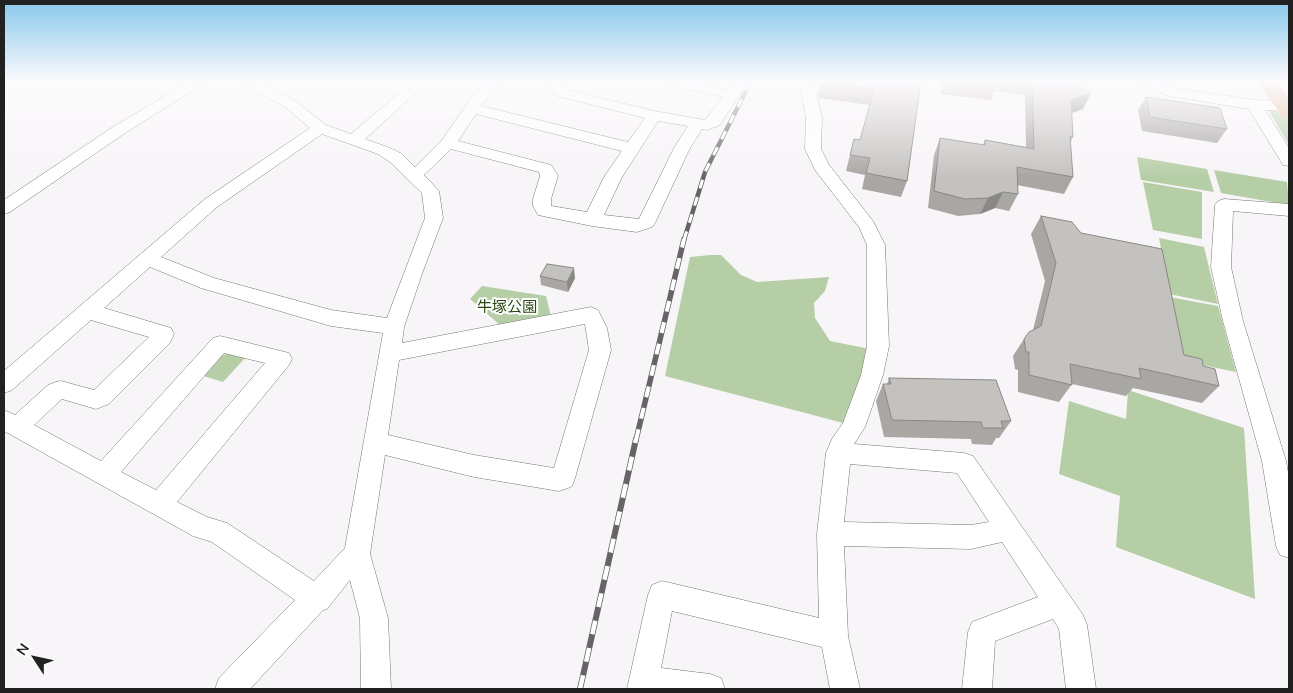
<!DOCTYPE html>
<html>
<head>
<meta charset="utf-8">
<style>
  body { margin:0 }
  #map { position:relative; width:1293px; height:693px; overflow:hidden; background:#f8f5f8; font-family:Mulish,sans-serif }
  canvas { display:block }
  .frame { position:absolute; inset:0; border:5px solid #222122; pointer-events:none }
  .north { position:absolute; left:10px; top:633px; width:50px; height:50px; -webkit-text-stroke:4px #fff; paint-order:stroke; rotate:305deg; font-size:14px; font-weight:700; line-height:20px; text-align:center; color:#222122 }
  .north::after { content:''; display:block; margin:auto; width:18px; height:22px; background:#222122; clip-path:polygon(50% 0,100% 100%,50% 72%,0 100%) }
</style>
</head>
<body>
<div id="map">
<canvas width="1293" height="693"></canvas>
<div class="frame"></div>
<div class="north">N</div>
</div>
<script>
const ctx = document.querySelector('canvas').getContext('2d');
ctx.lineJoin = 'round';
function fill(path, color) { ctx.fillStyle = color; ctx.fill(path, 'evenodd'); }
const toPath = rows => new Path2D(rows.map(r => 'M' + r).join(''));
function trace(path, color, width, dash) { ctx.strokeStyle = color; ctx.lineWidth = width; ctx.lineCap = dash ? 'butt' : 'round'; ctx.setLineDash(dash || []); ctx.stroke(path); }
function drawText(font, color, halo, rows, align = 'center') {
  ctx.font = font + ' Mulish,"Noto Sans JP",sans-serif'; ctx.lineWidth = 4; ctx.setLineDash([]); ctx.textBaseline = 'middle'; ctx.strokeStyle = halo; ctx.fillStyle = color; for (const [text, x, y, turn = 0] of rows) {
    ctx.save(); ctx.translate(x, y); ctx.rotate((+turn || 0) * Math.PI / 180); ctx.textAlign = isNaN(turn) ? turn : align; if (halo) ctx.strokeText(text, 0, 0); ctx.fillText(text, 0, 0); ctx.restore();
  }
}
const green = toPath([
  [1267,108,1282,111,1289,120,1289,145],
  [1137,157,1207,169,1214,192,1141,180],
  [1214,170,1287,182,1289,205,1221,193],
  [1143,182,1202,192,1202,239,1153,230],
  [1159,238,1204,247,1218,304,1169,294],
  [710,255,721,255,741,275,757,282,829,277,825,291,814,303,815,318,830,341,870,349,847,424,665,376,690,257],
  [482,286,546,296,551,316,501,326,470,299],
  [1169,297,1218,306,1236,372,1183,361],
  [232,353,246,357,223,382,200,375,217,356],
  [1128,390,1244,428,1255,599,1116,547,1120,496,1059,474,1069,401,1126,419]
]);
const minor = toPath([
  [190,81,208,81,125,133,10,212,4,214,4,200,113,127,190,81],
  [239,81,257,81,295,101,326,125,351,134,413,81,429,81,365,139,390,148,402,154,415,167,442,140,476,91,486,81,501,81,481,106,628,142,645,118,557,96,548,91,542,81,556,81,567,90,654,111,705,120,723,97,661,84,659,81,687,81,728,90,734,81,748,81,720,125,707,130,702,129,690,148,655,223,652,227,637,232,592,226,538,215,533,206,533,199,540,176,539,172,451,149,424,175,439,191,443,218,423,271,404,327,402,343,591,307,598,310,607,328,611,350,575,478,572,486,568,488,559,491,474,477,385,455,370,554,388,618,391,689,361,689,360,618,350,580,327,609,323,610,250,689,215,689,219,678,295,600,212,542,193,536,4,431,4,410,15,415,48,385,56,382,61,381,94,390,149,337,91,320,12,390,4,393,4,371,205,199,310,128,285,107,239,81],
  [476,114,622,151,604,177,587,212,551,206,551,199,558,176,551,165,458,141,476,114],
  [658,121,688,126,674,148,639,219,604,215,622,177,658,121],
  [322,134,378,154,390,162,422,193,425,218,387,318,331,310,214,278,161,257,217,207,322,134],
  [150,267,201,288,331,326,383,333,345,548,314,581,227,523,207,517,177,502,289,365,292,359,289,353,220,336,213,338,101,461,34,425,62,399,96,409,109,404,170,343,174,334,171,328,104,308,150,267],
  [585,324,589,350,554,468,474,455,388,435,399,360,585,324],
  [224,353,265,363,156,490,121,472,224,353],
  [799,81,813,81,822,118,821,149,829,165,873,221,885,245,889,346,883,375,865,427,854,444,964,453,973,456,1083,615,1087,625,1096,689,1066,689,1059,629,1053,619,995,641,992,689,962,689,968,632,972,622,1038,597,1002,542,971,549,844,546,848,636,860,689,830,689,822,647,672,611,661,668,710,674,721,678,725,689,627,689,648,595,652,585,662,581,819,618,817,534,826,453,832,439,843,423,861,375,867,346,867,245,859,227,815,170,805,149,806,118,799,81],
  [850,464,957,473,989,522,971,525,844,522,850,464],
  [1135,81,1155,81,1172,88,1254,100,1289,101,1289,111,1265,110,1289,148,1289,166,1283,165,1249,109,1169,96,1137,84,1135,81],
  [1224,199,1289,204,1289,216,1233,211,1231,267,1243,321,1286,461,1289,478,1289,558,1280,555,1276,546,1262,461,1223,321,1211,267,1215,205,1218,201,1224,199]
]);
const major = toPath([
  [1257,81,1275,81,1289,99,1289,118,1282,116,1257,81]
]);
const railFar2 = toPath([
  [684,240,705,172,751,81]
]);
const railFar1 = toPath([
  [636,440,684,239]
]);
const rail = toPath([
  [580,689,636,439]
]);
const wall = toPath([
  [821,81,921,81,907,181,901,197,862,189,865,175,846,171,854,139,860,140,870,105,819,98,818,95],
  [942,81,1073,81,1083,109,1072,113,1073,137,1070,143,1073,177,1064,194,1017,185,1018,194,1009,211,995,208,980,214,958,216,928,208,934,155,940,138,983,145,985,140,1026,147,1025,95,994,91,991,100,941,94],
  [1146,97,1227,129,1217,143,1142,131,1138,110],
  [1041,216,1081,233,1184,355,1203,366,1219,386,1202,403,1133,388,1126,396,1072,384,1059,402,1018,392,1018,370,1015,369,1013,356,1024,339,1033,330,1045,281,1031,234],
  [540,276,575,278,568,292,541,285],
  [889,378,1011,421,999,438,996,438,992,445,972,444,971,439,884,437,876,401,883,384,887,384]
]);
const shadedWall = toPath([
  [1091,93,1083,109,1063,116,1071,100],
  [1003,192,995,208,980,214,988,198],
  [574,268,575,278,568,292,567,282]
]);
const building = toPath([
  [822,81,921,81,907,181,866,173,870,158,850,155,854,139,860,140,874,89,822,82,822,81],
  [973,81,998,81,997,84,973,81],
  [1032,81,1073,81,1091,93,1071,100,1073,137,1070,136,1073,177,1017,167,1018,194,1003,192,988,198,965,199,934,191,940,138,985,145,985,140,1034,149,1032,81],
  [1146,97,1220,108,1227,129,1150,117,1146,97],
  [1041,216,1072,222,1081,233,1162,249,1184,355,1202,359,1203,366,1215,369,1219,386,1139,368,1141,379,1070,364,1072,385,1029,375,1029,352,1026,352,1024,339,1029,332,1041,326,1056,263,1041,216],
  [547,264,574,268,567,282,540,276,547,264],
  [889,378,996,380,1011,421,1001,421,1003,428,983,428,981,422,892,420,883,384,891,384,889,378]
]);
const parkNames = [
  ["牛塚公園",507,307]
];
fill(green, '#b5cea6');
trace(minor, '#777577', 1);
trace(major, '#d3d3d3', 2);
fill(minor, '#fff');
fill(major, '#ddb885');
trace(railFar2, '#666466', 4.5);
trace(railFar1, '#666466', 5.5);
trace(rail, '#666466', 6);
trace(railFar2, '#fff', 3, [9]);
trace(railFar1, '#fff', 4, [11]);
trace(rail, '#fff', 4.5, [14]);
fill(wall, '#a9a7a4');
fill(shadedWall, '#898886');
fill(building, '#c4c2bf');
trace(building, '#898886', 1);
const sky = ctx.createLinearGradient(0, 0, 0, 178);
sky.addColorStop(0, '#87c8ec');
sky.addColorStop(0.46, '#fcfafc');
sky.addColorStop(1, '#fcfafc00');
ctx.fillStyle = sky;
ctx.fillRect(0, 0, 1293, 178);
drawText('15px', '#2a4812', '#fff', parkNames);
</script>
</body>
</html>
